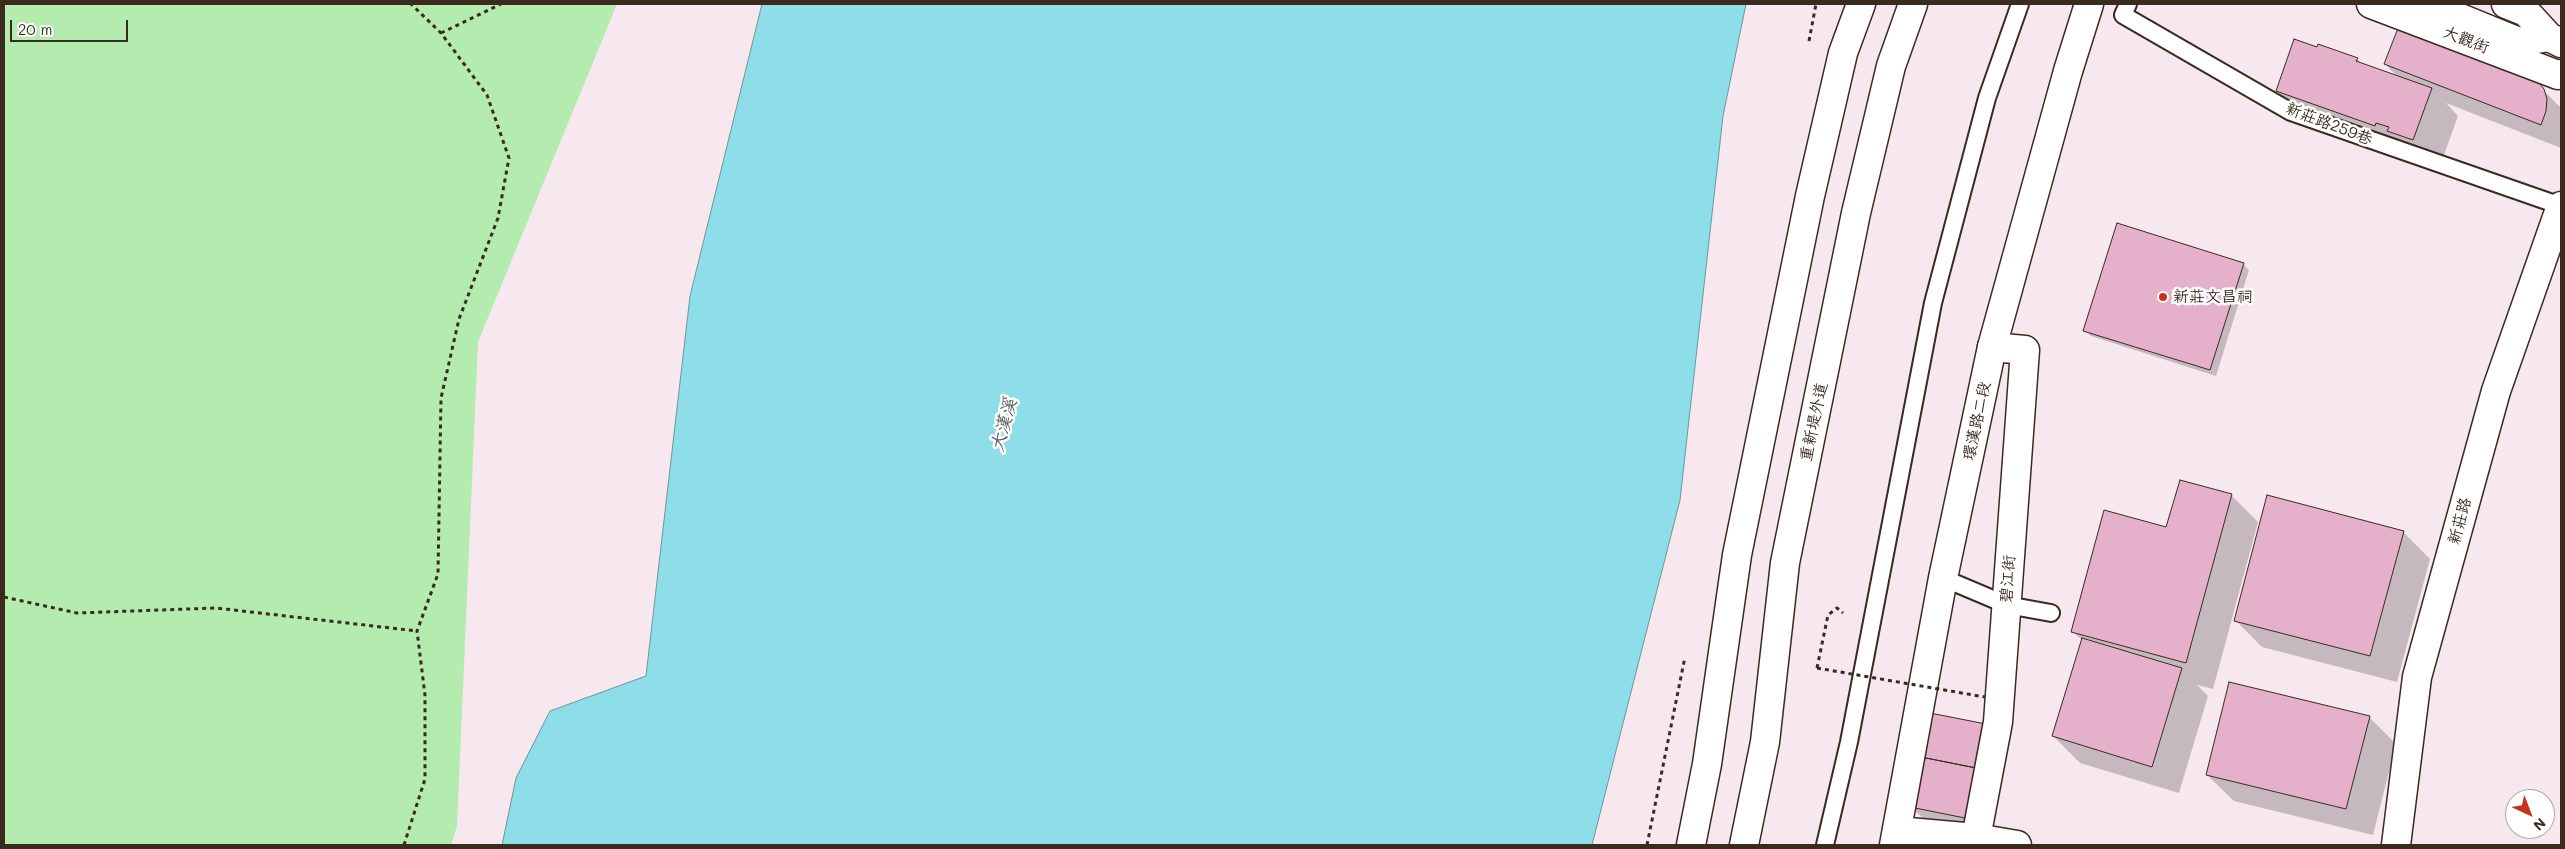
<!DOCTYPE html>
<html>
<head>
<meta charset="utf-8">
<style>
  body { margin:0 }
  #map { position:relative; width:2565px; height:849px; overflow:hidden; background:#f7e7ef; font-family:Mali,sans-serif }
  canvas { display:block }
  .frame { position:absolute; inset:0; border:5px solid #3b2a1e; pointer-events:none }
  .north { position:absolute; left:2505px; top:789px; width:50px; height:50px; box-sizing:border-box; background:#fff; border:1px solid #b1aaa5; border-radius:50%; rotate:137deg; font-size:14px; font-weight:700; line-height:20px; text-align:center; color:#3b2a1e }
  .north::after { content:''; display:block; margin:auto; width:18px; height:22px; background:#c8321e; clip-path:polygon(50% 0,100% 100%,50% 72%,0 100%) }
  .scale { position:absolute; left:10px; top:20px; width:118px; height:22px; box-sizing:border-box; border:2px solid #3b2a1e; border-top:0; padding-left:6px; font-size:15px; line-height:18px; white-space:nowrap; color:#3b2a1e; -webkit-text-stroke:4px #fff; paint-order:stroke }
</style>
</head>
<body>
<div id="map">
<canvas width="2565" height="849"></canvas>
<div class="frame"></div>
<div class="north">N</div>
<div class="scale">20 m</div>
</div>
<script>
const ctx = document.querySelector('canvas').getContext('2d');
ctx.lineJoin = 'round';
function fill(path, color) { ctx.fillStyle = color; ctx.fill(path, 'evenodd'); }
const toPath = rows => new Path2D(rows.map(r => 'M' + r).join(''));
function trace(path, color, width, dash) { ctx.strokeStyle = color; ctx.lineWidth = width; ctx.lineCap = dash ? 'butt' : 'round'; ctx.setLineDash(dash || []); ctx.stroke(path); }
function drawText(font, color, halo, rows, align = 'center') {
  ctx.font = font + ' Mali,"LXGW WenKai TC",sans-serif'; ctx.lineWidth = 5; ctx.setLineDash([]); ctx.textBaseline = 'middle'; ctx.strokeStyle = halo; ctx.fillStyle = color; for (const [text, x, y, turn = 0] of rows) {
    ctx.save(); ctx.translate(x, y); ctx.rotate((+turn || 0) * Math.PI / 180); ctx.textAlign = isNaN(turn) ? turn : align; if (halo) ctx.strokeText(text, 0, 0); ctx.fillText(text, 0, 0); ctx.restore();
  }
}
const green = toPath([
  [4,4,617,4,478,342,457,826,451,845,4,845]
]);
const water = toPath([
  [762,4,1746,4,1723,116,1680,500,1592,845,502,845,516,778,550,711,646,676,690,296,762,4]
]);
const shadow = toPath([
  [2357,59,2363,65,2399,78,2385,64,2543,90,2561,108,2561,148,2446,103,2458,116,2440,166,2304,117,2277,91],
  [2243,264,2249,270,2216,376,2091,336,2085,330],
  [2231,495,2258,522,2213,689,2197,685,2208,696,2179,793,2080,763,2053,736,2083,641,2073,632,2167,528],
  [2403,532,2430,559,2397,682,2262,647,2235,620],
  [1931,714,1983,831,1924,819,1911,807],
  [2369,717,2396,744,2373,835,2234,801,2207,775]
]);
const building = toPath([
  [2400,23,2536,79,2544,89,2547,99,2546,111,2541,125,2384,64,2400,23],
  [2294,39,2317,47,2318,44,2358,58,2356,61,2432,88,2413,140,2387,131,2389,127,2376,123,2375,126,2276,91,2294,39],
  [2117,223,2244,263,2210,370,2083,331,2117,223],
  [2180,480,2232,494,2186,663,2071,632,2104,510,2166,527,2180,480],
  [2267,495,2404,531,2370,656,2234,621,2267,495],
  [2082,638,2182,668,2152,767,2052,736,2082,638],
  [2229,682,2370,716,2346,809,2206,775,2229,682],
  [1930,713,1991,725,1981,769,1921,757,1930,713],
  [1921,757,1981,769,1970,819,1910,807,1921,757]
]);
const path = toPath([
  [441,33,501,4],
  [1809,41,1816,4],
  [4,597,77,613,216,608,417,631],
  [1817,668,1828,615,1837,608,1843,613],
  [404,845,425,779,425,695,417,631,438,574,441,398,459,319,498,218,509,158,487,95,441,33,411,4],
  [1647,845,1685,657]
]);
const service = toPath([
  [2128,4,2123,15,2291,112,2561,206],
  [1943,578,2007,605,2051,613],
  [1825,845,1849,742,1933,303,1987,98,2020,4]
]);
const minor = toPath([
  [2371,4,2558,75,2561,74],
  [1897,831,1976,838,2017,845],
  [1976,838,1998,722,2025,350,1992,347],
  [2396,845,2417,677,2496,391,2561,206]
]);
const tertiary = toPath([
  [1691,845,1707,764,1737,555,1810,196,1843,53,1861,4],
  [1744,845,1765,742,1785,563,1856,213,1891,66,1913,4],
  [1894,845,1943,578,1992,347,2068,71,2089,4]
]);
const secondary = toPath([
  [2426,4,2519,42,2549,37],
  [2506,4,2526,12,2549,37,2561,43]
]);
const pathBridge = toPath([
  [1817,668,1985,697]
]);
const markers = [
  [2163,297,5,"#c8321e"]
];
const streetNames = [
  ["大觀街",2466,40,21],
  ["新莊路259巷",2329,124,21],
  ["環漢路二段",1977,421,-78],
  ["重新堤外道",1814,422,-78],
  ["新莊路",2460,521,-75],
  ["碧江街",2008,579,-86]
];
const poiNames = [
  ["新莊文昌祠",2173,297]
];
const waterNames = [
  ["大漢溪",1004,425,-75]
];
fill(green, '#b4ecaf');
fill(water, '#8ddee8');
trace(water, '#6c9697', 1);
fill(shadow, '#0003');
fill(building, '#e4b0ca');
trace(building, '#3b2a1e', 1);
trace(service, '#3b2a1e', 20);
trace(minor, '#3b2a1e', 31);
trace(tertiary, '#3b2a1e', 31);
trace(secondary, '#3b2a1e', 31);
trace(path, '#3b2a1e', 3, [4, 4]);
trace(service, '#fff', 16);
trace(minor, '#fff', 28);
trace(tertiary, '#fff', 28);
trace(secondary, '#fff', 28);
trace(pathBridge, '#3b2a1e', 3, [4, 4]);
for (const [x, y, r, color] of markers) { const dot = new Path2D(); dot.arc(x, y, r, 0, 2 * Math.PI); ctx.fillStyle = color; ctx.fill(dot); trace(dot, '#fff', 2); }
drawText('16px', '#3b2a1e', '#fff', streetNames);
drawText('16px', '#3b2a1e', '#fff', poiNames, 'left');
drawText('italic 18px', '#54605b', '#fff', waterNames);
</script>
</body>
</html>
